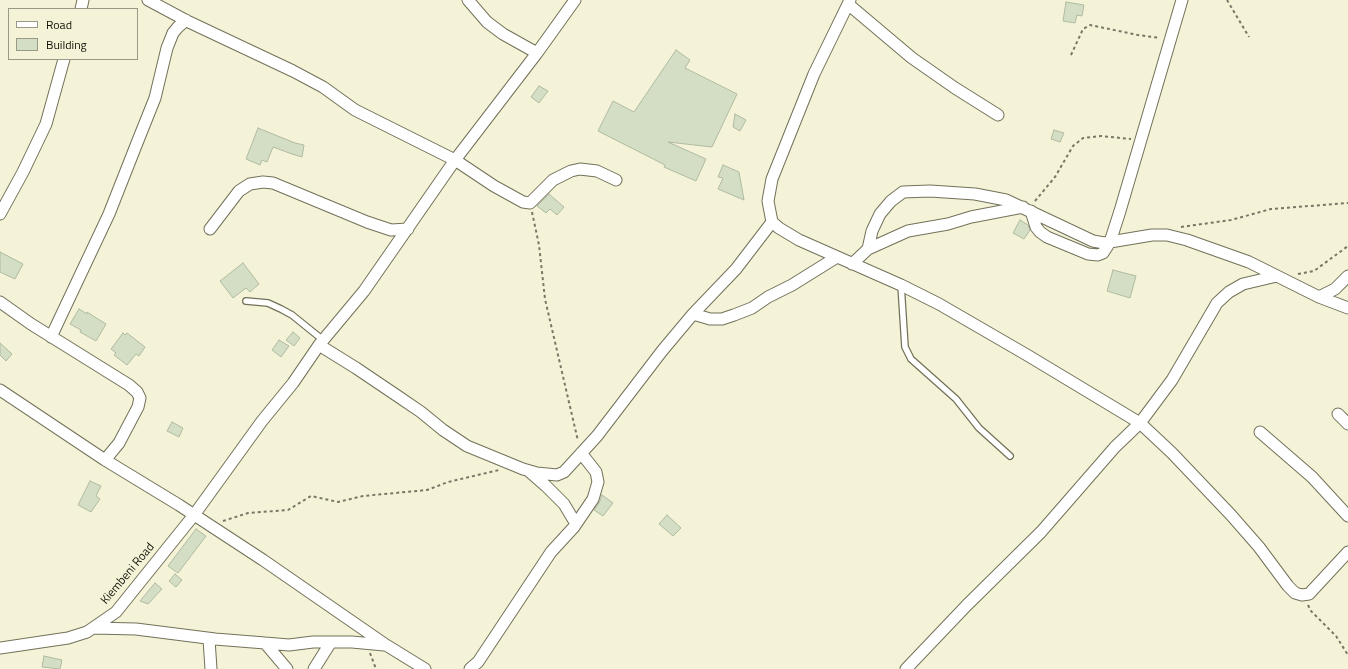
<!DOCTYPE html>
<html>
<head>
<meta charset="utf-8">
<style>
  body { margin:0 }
  #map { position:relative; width:1348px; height:669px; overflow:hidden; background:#f4f3d7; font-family:"Titillium Web",sans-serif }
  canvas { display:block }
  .legend { position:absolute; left:8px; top:8px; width:130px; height:52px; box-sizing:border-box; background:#f4f3d7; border:1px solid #9a9985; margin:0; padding:5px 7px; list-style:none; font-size:12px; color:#131209 }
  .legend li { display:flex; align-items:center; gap:8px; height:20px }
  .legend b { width:20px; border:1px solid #9a9985 }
</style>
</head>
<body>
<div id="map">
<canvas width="1348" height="669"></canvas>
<ul class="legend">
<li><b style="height:5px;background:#fff"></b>Road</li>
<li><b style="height:11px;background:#d3dec4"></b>Building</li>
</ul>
</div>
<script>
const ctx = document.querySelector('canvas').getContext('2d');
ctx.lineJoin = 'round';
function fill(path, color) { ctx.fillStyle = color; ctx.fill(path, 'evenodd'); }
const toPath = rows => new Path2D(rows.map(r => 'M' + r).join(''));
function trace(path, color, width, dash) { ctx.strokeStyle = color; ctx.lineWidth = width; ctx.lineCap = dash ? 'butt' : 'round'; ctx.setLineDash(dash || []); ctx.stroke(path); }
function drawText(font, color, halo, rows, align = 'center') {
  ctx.font = font + ' "Titillium Web",sans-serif'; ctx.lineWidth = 3; ctx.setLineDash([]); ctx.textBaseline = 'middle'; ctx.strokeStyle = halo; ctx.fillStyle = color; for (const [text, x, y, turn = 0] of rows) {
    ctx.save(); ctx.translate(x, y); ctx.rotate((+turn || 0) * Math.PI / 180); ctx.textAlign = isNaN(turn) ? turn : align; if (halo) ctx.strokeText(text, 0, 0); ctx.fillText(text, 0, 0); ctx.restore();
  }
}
const building = toPath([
  [1066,2,1084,5,1082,16,1077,15,1075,23,1063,21,1066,2],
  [676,50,690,60,685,68,737,94,712,147,668,142,706,159,696,181,664,167,665,165,598,131,613,101,634,112,676,50],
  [539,86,548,91,539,103,531,97,539,86],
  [735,114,746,120,740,131,733,127,735,114],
  [258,128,295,143,304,145,302,157,292,154,273,147,267,162,262,160,260,165,246,159,258,128],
  [1054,130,1064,133,1060,142,1051,139,1054,130],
  [723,165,739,172,744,200,718,189,723,178,718,177,723,165],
  [549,194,564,207,557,215,550,209,546,213,537,206,549,194],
  [1020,220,1028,225,1030,230,1024,239,1013,233,1020,220],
  [0,252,23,264,15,279,0,272,0,252],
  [243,263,259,284,250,292,246,288,233,298,220,281,243,263],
  [1113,270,1136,276,1130,298,1107,291,1113,270],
  [79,309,87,314,87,312,106,324,96,341,80,332,81,330,70,324,79,309],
  [293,332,300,338,294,346,286,340,293,332],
  [123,333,125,335,127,333,145,347,139,356,136,354,127,365,114,355,116,353,111,349,123,333],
  [279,340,289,346,281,357,272,350,279,340],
  [0,343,12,354,6,361,0,355,0,343],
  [172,422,183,428,179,437,167,431,172,422],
  [90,481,101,486,96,496,100,499,91,512,78,505,90,481],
  [602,495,613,503,603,516,594,510,599,503,602,495],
  [667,515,681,528,673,536,659,524,667,515],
  [196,529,206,536,178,573,168,566,196,529],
  [175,574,182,580,176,587,169,581,175,574],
  [155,583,162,589,148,604,140,601,155,583],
  [44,656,62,660,60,669,42,667,44,656]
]);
const path = toPath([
  [1227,0,1249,37],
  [1071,55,1083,29,1090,25,1138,35,1160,38],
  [1035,201,1055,177,1073,146,1083,138,1101,136,1131,139],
  [532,212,539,245,545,299,578,441],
  [1181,227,1231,220,1271,209,1348,203],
  [1298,274,1314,271,1348,246],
  [223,521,248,513,288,510,311,496,338,502,363,496,427,490,448,482,499,470],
  [1308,605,1311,611,1336,636,1348,655],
  [370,653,376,669]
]);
const service = toPath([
  [901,285,905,347,911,359,956,399,979,428,1010,456],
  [246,301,268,303,281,309,292,315,323,340]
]);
const minor = toPath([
  [148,0,189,22,293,71,323,87,355,110,455,160,494,186,523,202,530,203,553,180,571,171,580,169,597,171,616,180],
  [468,0,487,22,503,34,537,53],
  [850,0,814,74,772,179,768,201,772,222,779,228,799,240,901,285,939,304,1027,355,1140,423,1172,453,1231,515,1259,547,1288,586,1295,593,1302,595,1309,594,1348,552],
  [848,4,912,58,955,88,998,115],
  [81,9,83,0],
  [1031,211,1036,227,1040,232,1047,237,1088,254,1098,255,1103,253,1110,242,1120,211,1182,0],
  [0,214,23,172,46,124,64,59],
  [210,229,239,191,250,184,263,182,273,183,367,222,391,230,408,229],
  [868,249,872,231,880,214,891,201,903,192,930,191,975,194,1006,200,1093,241,1104,243,1152,235,1167,235,1187,240,1249,262,1319,297,1348,308],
  [852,264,868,249,908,231,948,224,971,217,1023,207],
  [1319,297,1335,289,1348,276],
  [0,302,31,324,129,385,137,392,140,398,138,407,119,443,105,460],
  [693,314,710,319,722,319,734,315,752,308,768,297,792,285,837,257],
  [51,337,109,214,137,143,155,98,167,48,173,33,178,27,186,20],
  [319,345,356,368,399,397,421,412,443,430,467,446,523,469,537,473,557,475,564,472,597,436,662,351,693,314,736,269,772,222],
  [0,390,105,460,179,505,263,560,386,645,425,669],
  [1338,414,1348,424],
  [1260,432,1312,477,1348,516],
  [530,472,546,486,564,504,576,524],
  [93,628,136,629,215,639,265,643,289,645,313,642,352,642,384,645],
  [209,639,211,669],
  [265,643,287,669],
  [0,648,68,638,87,632,116,612,194,515,262,421,293,383,319,345,364,291,455,160,537,53,575,0],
  [314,669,331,642],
  [470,669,478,662,551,552,574,527,593,499,598,482,596,472,581,453],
  [906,669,967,605,1041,532,1115,447,1140,423,1172,380,1217,303,1229,292,1243,284,1277,276]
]);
const streetNames = [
  ["Kiembeni Road",128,574,-50]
];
fill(building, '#d3dec4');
trace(building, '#b0baa1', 1);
trace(service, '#737159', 8);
trace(minor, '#737159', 13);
trace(path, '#787766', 2, [3, 3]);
trace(service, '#fff', 5.5);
trace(minor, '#fff', 11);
drawText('12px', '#131209', '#f4f3d7', streetNames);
</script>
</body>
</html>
